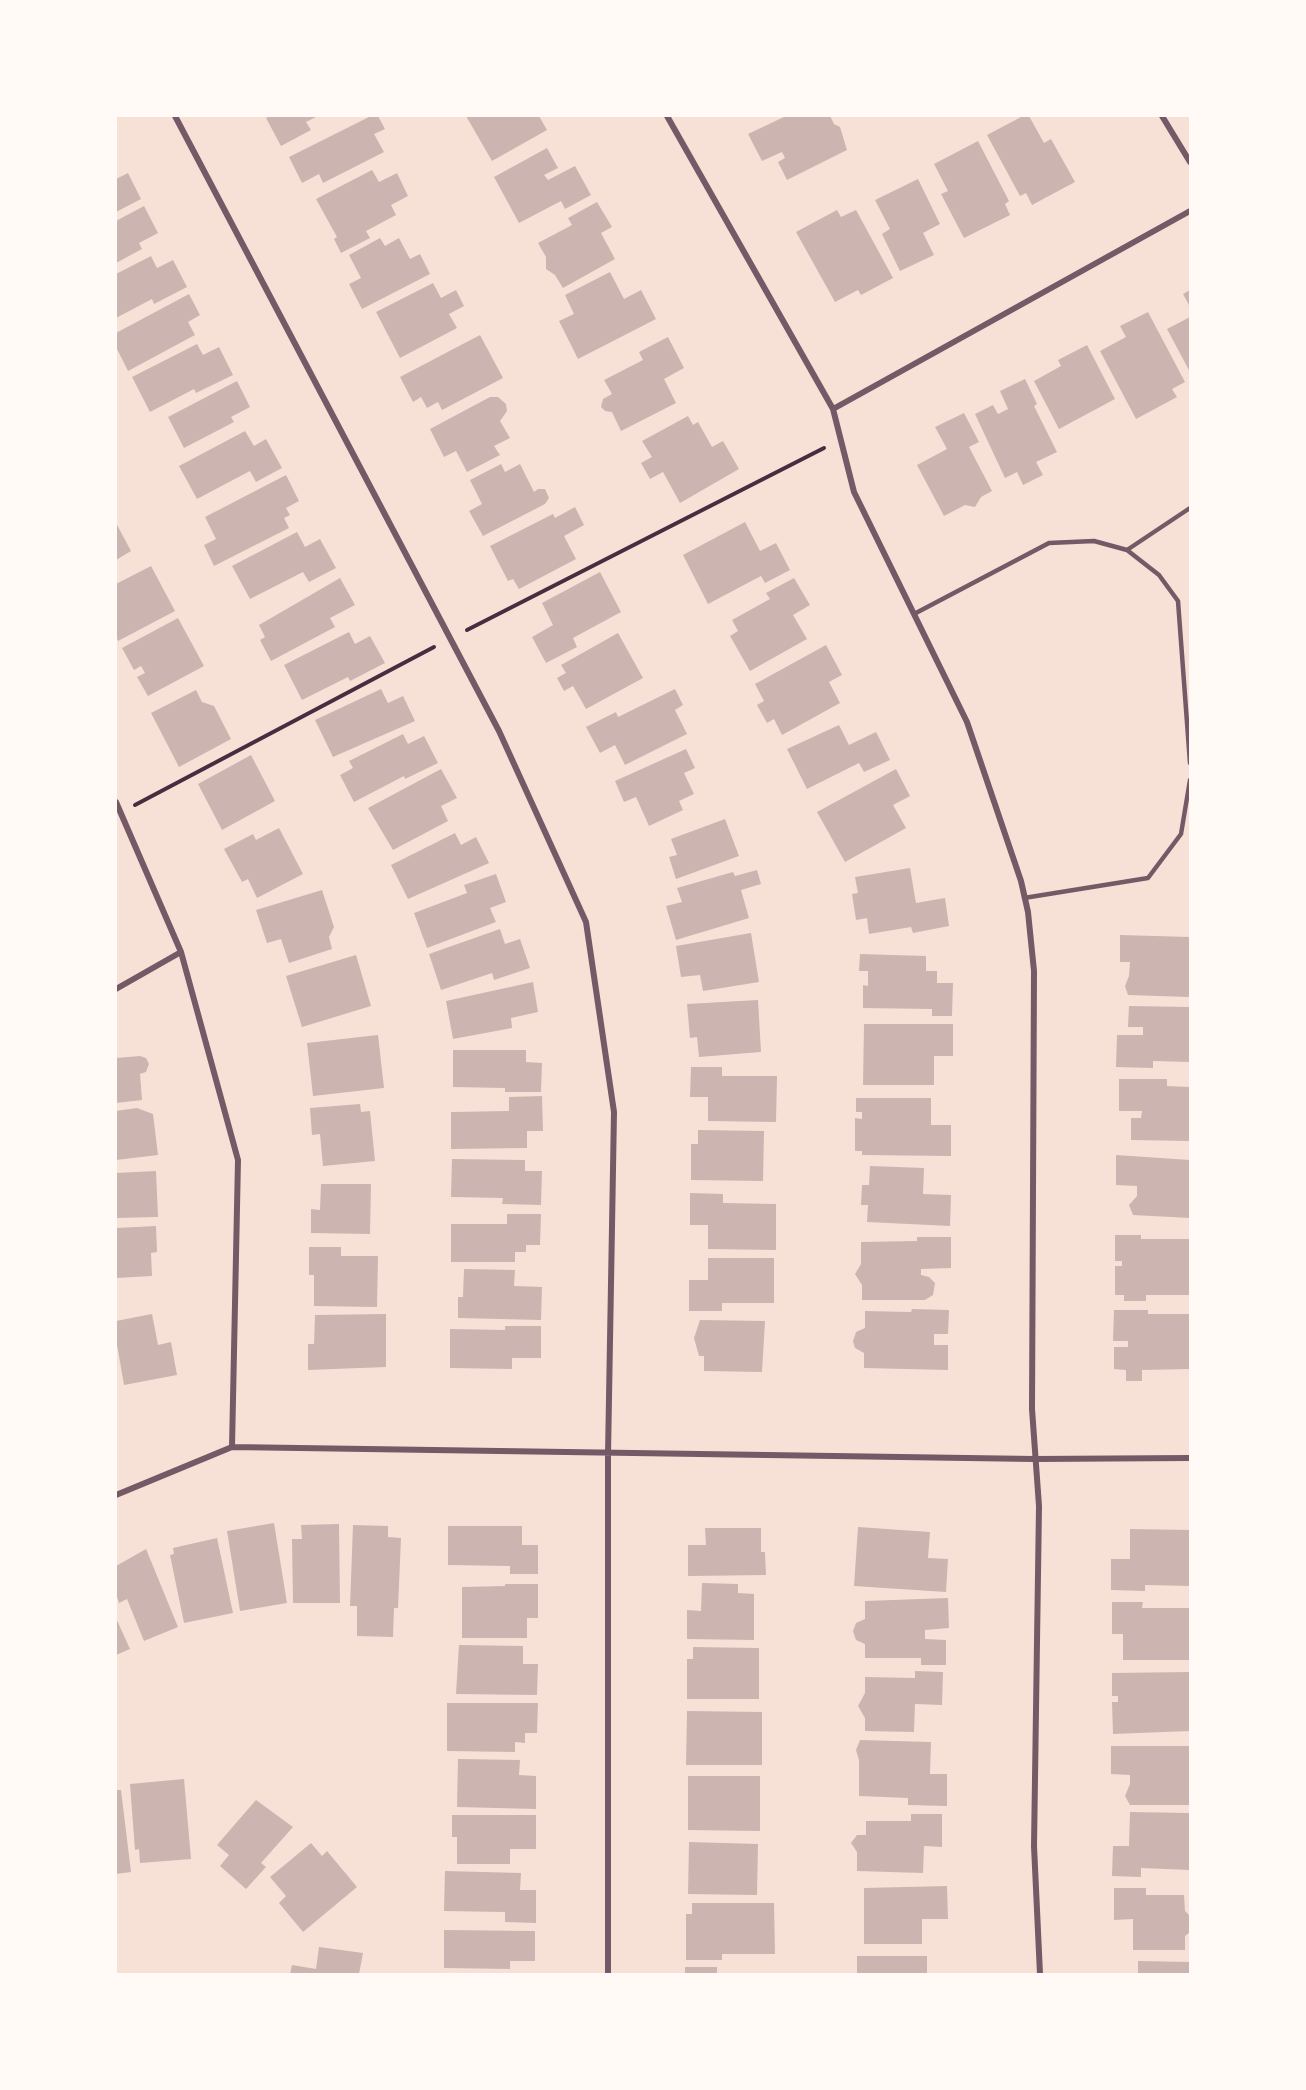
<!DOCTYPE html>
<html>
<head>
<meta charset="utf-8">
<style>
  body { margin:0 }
  #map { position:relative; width:1306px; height:2090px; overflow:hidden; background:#f7e1d7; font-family:Arial,sans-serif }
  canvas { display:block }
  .frame { position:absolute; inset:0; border:117px solid #fffaf5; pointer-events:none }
</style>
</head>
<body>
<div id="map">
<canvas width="1306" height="2090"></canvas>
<div class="frame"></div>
</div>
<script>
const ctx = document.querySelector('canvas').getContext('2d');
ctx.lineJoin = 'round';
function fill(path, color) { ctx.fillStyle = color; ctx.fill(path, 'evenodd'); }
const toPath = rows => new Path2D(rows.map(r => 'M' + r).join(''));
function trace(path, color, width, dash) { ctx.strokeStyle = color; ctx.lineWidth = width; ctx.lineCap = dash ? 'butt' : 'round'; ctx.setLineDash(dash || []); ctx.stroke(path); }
const building = toPath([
  [270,116,318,116,306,122,311,130,281,146,266,118],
  [371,116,378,116,385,129,374,134,384,152,323,183,319,174,302,183,289,157],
  [466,116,539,116,547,130,492,161],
  [786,116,830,116,834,124,840,127,847,150,787,180,778,162,785,158,782,152,762,161,748,134],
  [1023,116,1029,116,1044,143,1051,139,1075,182,1032,205,1026,193,1020,196,987,135],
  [978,141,1009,201,1005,204,1010,215,964,238,941,194,948,191,934,164],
  [547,148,558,168,544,175,548,180,575,166,591,195,565,209,561,201,519,223,494,177],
  [372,170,379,182,397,173,408,196,391,205,396,215,366,231,370,238,341,253,334,239,337,237,316,199],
  [128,173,141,199,116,212,116,179],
  [918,179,940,224,923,233,934,255,900,271,882,234,890,229,875,200],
  [597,202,612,227,601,233,615,259,563,288,555,275,546,269,546,257,538,243,572,225,568,218],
  [144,206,158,233,139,243,142,249,116,263,116,221],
  [837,210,841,217,856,210,893,278,861,295,858,290,835,302,796,232],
  [380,238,385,246,399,238,410,259,420,254,430,274,362,309,349,284,361,278,349,255],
  [151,256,157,268,173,260,187,287,154,304,152,299,116,318,116,274],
  [610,272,624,299,641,290,656,319,578,359,559,321,574,314,565,295],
  [433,283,441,298,456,290,464,306,449,314,457,328,400,358,376,312],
  [1190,290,1190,307,1183,294],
  [189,294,200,315,188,322,195,335,128,371,116,347,116,333],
  [1148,312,1185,382,1172,389,1177,397,1136,419,1100,351,1126,337,1120,326],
  [1190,317,1190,372,1167,329],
  [480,335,503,378,442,410,438,402,427,408,421,397,413,402,400,377],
  [668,337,684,368,664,379,676,403,621,431,612,412,605,411,601,407,603,399,612,394,604,380,643,360,639,352],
  [197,344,203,355,219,347,233,375,196,393,194,389,150,412,132,377],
  [1087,345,1115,399,1059,429,1034,381,1061,366,1058,360],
  [1025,379,1037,404,1034,406,1057,452,1036,462,1043,475,1023,485,1017,472,1005,478,975,414,993,405,998,414,1008,409,1000,391],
  [237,381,250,407,231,417,234,422,184,448,168,417],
  [490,397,498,397,506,404,507,411,500,421,510,438,494,446,500,455,467,472,456,451,444,457,430,429],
  [964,413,979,442,969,447,992,491,981,497,975,507,965,505,944,516,917,465,947,449,935,427],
  [688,416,693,425,698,422,712,447,723,441,739,469,680,503,663,472,650,479,641,463,652,457,642,441],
  [245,431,254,446,266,439,282,468,256,482,250,471,197,499,179,466],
  [501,464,505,472,520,464,534,492,538,489,545,489,549,498,545,504,483,536,469,511,482,504,470,480],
  [286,475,299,501,286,508,290,515,284,518,289,528,214,566,204,545,216,539,205,517],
  [575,507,584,525,564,536,576,559,519,589,513,579,508,581,490,546,553,514,555,518],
  [745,522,760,551,776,543,790,570,765,583,761,576,708,604,683,555],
  [116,523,131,551,116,560],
  [297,532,305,547,320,539,336,568,309,582,303,572,250,599,232,566],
  [151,566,175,611,118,641,116,636,116,584],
  [600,572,621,612,573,638,577,647,546,663,532,637,553,625,542,603],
  [340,578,355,605,330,618,335,627,271,661,260,640,265,637,259,625],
  [794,578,810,605,793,615,807,639,750,671,730,636,738,631,732,620,770,599,766,593],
  [178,618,204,666,148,696,137,677,145,673,141,666,134,670,122,648],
  [349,632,355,644,370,636,385,663,350,681,348,677,302,700,284,665],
  [618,633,643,678,586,709,573,686,564,691,557,678,566,673,561,665],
  [826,645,842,675,829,682,840,703,782,735,774,719,767,723,757,705,764,701,755,684],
  [381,689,388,703,403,696,415,721,333,757,315,720],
  [675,689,683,705,675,710,687,734,625,765,615,745,600,753,586,727,616,712,618,717],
  [196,690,202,702,214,706,231,739,179,767,151,713],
  [839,725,849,745,876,732,890,760,864,772,859,763,807,789,787,749],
  [403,734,408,744,424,736,438,763,405,779,404,776,354,802,340,775,353,768,349,761],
  [686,749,695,768,684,773,694,794,679,801,683,810,649,826,636,797,624,802,615,781],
  [251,755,275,801,222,830,198,784],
  [441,769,457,798,441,806,448,821,393,850,368,808],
  [896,769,910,796,893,805,906,828,845,862,817,812],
  [725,819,739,856,676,879,669,857,677,855,671,839],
  [279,828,303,874,257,898,248,879,242,882,224,849,253,834,256,840],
  [455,833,461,845,476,837,489,863,408,899,391,865],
  [910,868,916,903,945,898,949,926,913,933,911,927,869,934,867,918,856,920,852,894,858,893,855,877],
  [757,870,761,884,741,890,749,918,676,940,666,906,682,902,677,888,733,872,735,876],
  [496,874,506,902,490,908,496,922,427,948,414,913,467,893,464,885],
  [322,890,334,927,329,937,332,949,289,963,281,939,267,943,256,910],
  [500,929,505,944,520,939,530,968,494,980,492,973,441,990,429,954],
  [751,933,759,982,703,991,700,975,681,977,676,946],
  [1120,935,1190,937,1189,997,1128,995,1125,986,1129,976,1130,962,1120,962],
  [860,954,926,956,926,971,937,971,937,983,953,983,952,1016,932,1016,932,1009,863,1008,863,985,868,986,868,971,859,971],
  [356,955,371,1006,302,1027,286,976],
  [533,982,538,1012,511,1018,512,1028,453,1039,446,1001],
  [758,1000,761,1052,699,1057,697,1037,690,1038,687,1004],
  [1129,1006,1190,1007,1190,1062,1153,1061,1153,1068,1116,1067,1117,1035,1143,1035,1143,1027,1128,1027],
  [864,1024,953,1024,953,1056,934,1056,934,1085,863,1085],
  [378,1035,384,1088,313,1096,307,1043],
  [453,1050,526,1050,526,1062,542,1063,541,1092,505,1092,505,1088,453,1087],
  [140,1056,146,1058,149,1064,146,1072,140,1074,142,1100,116,1103,116,1058],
  [691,1067,722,1067,722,1076,777,1076,776,1122,708,1121,708,1097,690,1097],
  [1119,1079,1167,1079,1167,1086,1190,1087,1190,1141,1131,1140,1131,1118,1141,1118,1142,1111,1119,1111],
  [542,1096,543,1131,527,1131,527,1148,451,1149,451,1112,509,1111,509,1097],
  [856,1098,931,1098,931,1125,951,1125,951,1156,862,1155,862,1151,855,1151,855,1118,862,1119,862,1112,856,1112],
  [360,1104,361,1112,370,1111,375,1161,323,1166,320,1134,312,1135,310,1108],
  [137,1108,153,1114,158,1155,116,1160,116,1111],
  [698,1130,764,1131,763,1181,691,1180,691,1144,698,1144],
  [1116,1155,1190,1160,1190,1218,1133,1215,1129,1205,1137,1196,1137,1186,1116,1185],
  [452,1159,525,1160,525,1171,542,1171,541,1205,502,1204,503,1198,451,1197],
  [870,1166,924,1168,923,1194,951,1195,950,1226,867,1222,868,1205,861,1205,862,1185,869,1185],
  [156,1171,158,1217,116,1218,116,1173],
  [321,1184,371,1184,370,1234,311,1233,311,1209,320,1210],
  [690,1193,723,1194,723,1203,776,1204,776,1250,708,1249,708,1225,690,1225],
  [507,1214,541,1214,540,1245,526,1245,526,1252,515,1252,515,1262,451,1262,451,1224,507,1224],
  [156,1226,157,1252,151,1253,152,1276,116,1278,116,1228],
  [1115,1235,1141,1235,1141,1239,1190,1239,1190,1295,1146,1295,1146,1301,1124,1301,1124,1295,1115,1295,1115,1266,1122,1266,1122,1261,1115,1261],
  [917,1237,951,1237,951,1268,921,1269,921,1275,929,1277,935,1283,933,1295,925,1300,862,1300,862,1285,855,1274,861,1264,861,1242,917,1241],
  [309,1247,341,1247,341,1256,378,1256,377,1307,314,1306,314,1275,309,1275],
  [708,1258,774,1258,774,1303,722,1303,722,1311,689,1311,689,1280,708,1280],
  [464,1269,515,1270,514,1286,542,1287,541,1320,458,1318,458,1297,463,1297],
  [912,1309,949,1310,948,1334,934,1334,934,1345,948,1345,948,1370,864,1368,864,1353,855,1348,853,1341,856,1332,865,1328,865,1311,911,1312],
  [1114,1310,1148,1310,1148,1314,1190,1314,1190,1369,1142,1370,1142,1381,1126,1381,1126,1370,1114,1369,1114,1347,1128,1347,1128,1341,1113,1341],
  [152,1314,158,1345,171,1342,177,1375,124,1385,116,1339,116,1321],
  [386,1314,386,1367,308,1370,308,1344,314,1344,315,1315],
  [700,1320,765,1321,762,1372,704,1371,704,1356,699,1356,694,1338],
  [505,1326,541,1326,541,1358,512,1358,512,1369,450,1368,450,1329,505,1330],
  [274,1523,287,1603,240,1611,227,1531],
  [339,1524,340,1603,293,1603,292,1539,302,1539,301,1525],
  [353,1525,388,1526,388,1537,401,1538,398,1608,394,1608,393,1637,357,1636,357,1606,350,1606],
  [448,1526,522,1526,522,1545,538,1545,538,1574,510,1574,510,1566,448,1565],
  [858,1527,930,1532,928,1558,948,1559,946,1592,854,1586],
  [705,1528,761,1528,761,1552,765,1552,766,1575,688,1576,688,1545,706,1545],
  [1130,1529,1190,1530,1190,1586,1145,1585,1145,1591,1111,1590,1111,1559,1130,1559],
  [217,1538,233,1613,184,1623,170,1555,174,1554,173,1548],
  [146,1549,178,1627,144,1641,127,1599,119,1603,116,1594,116,1566],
  [702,1583,738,1584,738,1593,754,1594,754,1640,687,1639,687,1610,701,1611],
  [505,1584,538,1584,538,1618,527,1618,527,1638,462,1638,462,1587,505,1586],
  [948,1598,949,1628,925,1630,925,1639,946,1640,946,1665,921,1665,921,1658,865,1658,865,1644,856,1640,853,1631,856,1623,865,1619,865,1601],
  [1112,1602,1143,1602,1142,1608,1190,1608,1190,1660,1123,1660,1123,1634,1112,1634],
  [116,1618,130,1649,116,1655],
  [459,1645,523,1646,523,1664,538,1664,537,1695,456,1694],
  [693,1647,759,1648,759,1699,687,1699,687,1659,693,1659],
  [915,1671,943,1672,942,1705,915,1704,914,1732,865,1731,865,1718,858,1706,865,1693,865,1677,915,1678],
  [1190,1672,1190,1731,1113,1734,1112,1702,1118,1702,1118,1696,1112,1696,1112,1673],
  [447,1703,538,1703,537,1733,525,1733,525,1743,515,1742,515,1752,447,1751],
  [687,1711,762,1712,762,1765,686,1765],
  [860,1740,931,1742,930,1774,947,1774,947,1806,908,1805,908,1798,859,1796,859,1760,856,1750],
  [1111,1746,1190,1746,1190,1805,1130,1805,1125,1796,1130,1784,1130,1775,1111,1774],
  [458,1759,520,1760,519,1775,536,1776,536,1809,457,1807],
  [688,1776,760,1776,760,1831,688,1830],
  [184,1779,191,1859,140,1863,139,1849,135,1850,130,1784],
  [116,1790,121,1790,131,1872,116,1874],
  [256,1800,293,1827,261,1863,266,1867,246,1889,220,1866,229,1855,217,1845],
  [1130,1812,1190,1813,1190,1870,1141,1868,1141,1877,1112,1876,1113,1846,1129,1846],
  [911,1814,942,1814,942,1847,924,1846,923,1873,857,1871,857,1852,851,1843,857,1835,866,1835,866,1821,911,1821],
  [452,1815,536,1815,536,1849,510,1849,510,1864,457,1864,457,1837,452,1837],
  [689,1842,758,1844,757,1895,688,1894],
  [311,1843,322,1856,327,1851,357,1887,303,1932,279,1903,286,1896,270,1877],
  [445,1871,521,1873,520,1890,536,1890,536,1923,505,1922,505,1912,444,1911],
  [947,1886,948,1919,922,1919,922,1944,864,1944,864,1888],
  [1114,1888,1146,1888,1146,1895,1184,1895,1185,1911,1190,1916,1190,1932,1185,1936,1185,1950,1133,1950,1133,1919,1114,1920],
  [692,1903,774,1903,775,1954,722,1954,722,1960,686,1960,686,1914,692,1914],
  [444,1930,535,1931,535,1961,510,1961,510,1969,444,1968],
  [319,1947,363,1953,359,1974,290,1974,292,1965,316,1969],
  [857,1956,927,1956,927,1974,857,1974],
  [1138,1961,1190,1962,1190,1974,1138,1974],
  [685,1967,717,1967,717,1974,685,1974]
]);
const path = toPath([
  [467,630,824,448],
  [135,805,434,647]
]);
const service = toPath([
  [1127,550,1190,508],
  [914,614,1049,543,1094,541,1127,550,1159,575,1178,601,1190,763],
  [1024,898,1148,878,1181,834,1190,780]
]);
const minor = toPath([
  [175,116,499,731,586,922,614,1112,608,1455,608,1974],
  [667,116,833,409,854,492,967,722,1021,881,1028,912,1034,971,1032,1409,1039,1506,1034,1846,1040,1974],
  [1162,116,1190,162],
  [833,409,1190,211],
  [116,802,181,952,238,1160,232,1447],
  [116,989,181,952],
  [116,1495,232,1447,1034,1459,1190,1458]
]);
fill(building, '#ccb4b1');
trace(path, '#4a2c40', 4);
trace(service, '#755966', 4.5);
trace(minor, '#755966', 6);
</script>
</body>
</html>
